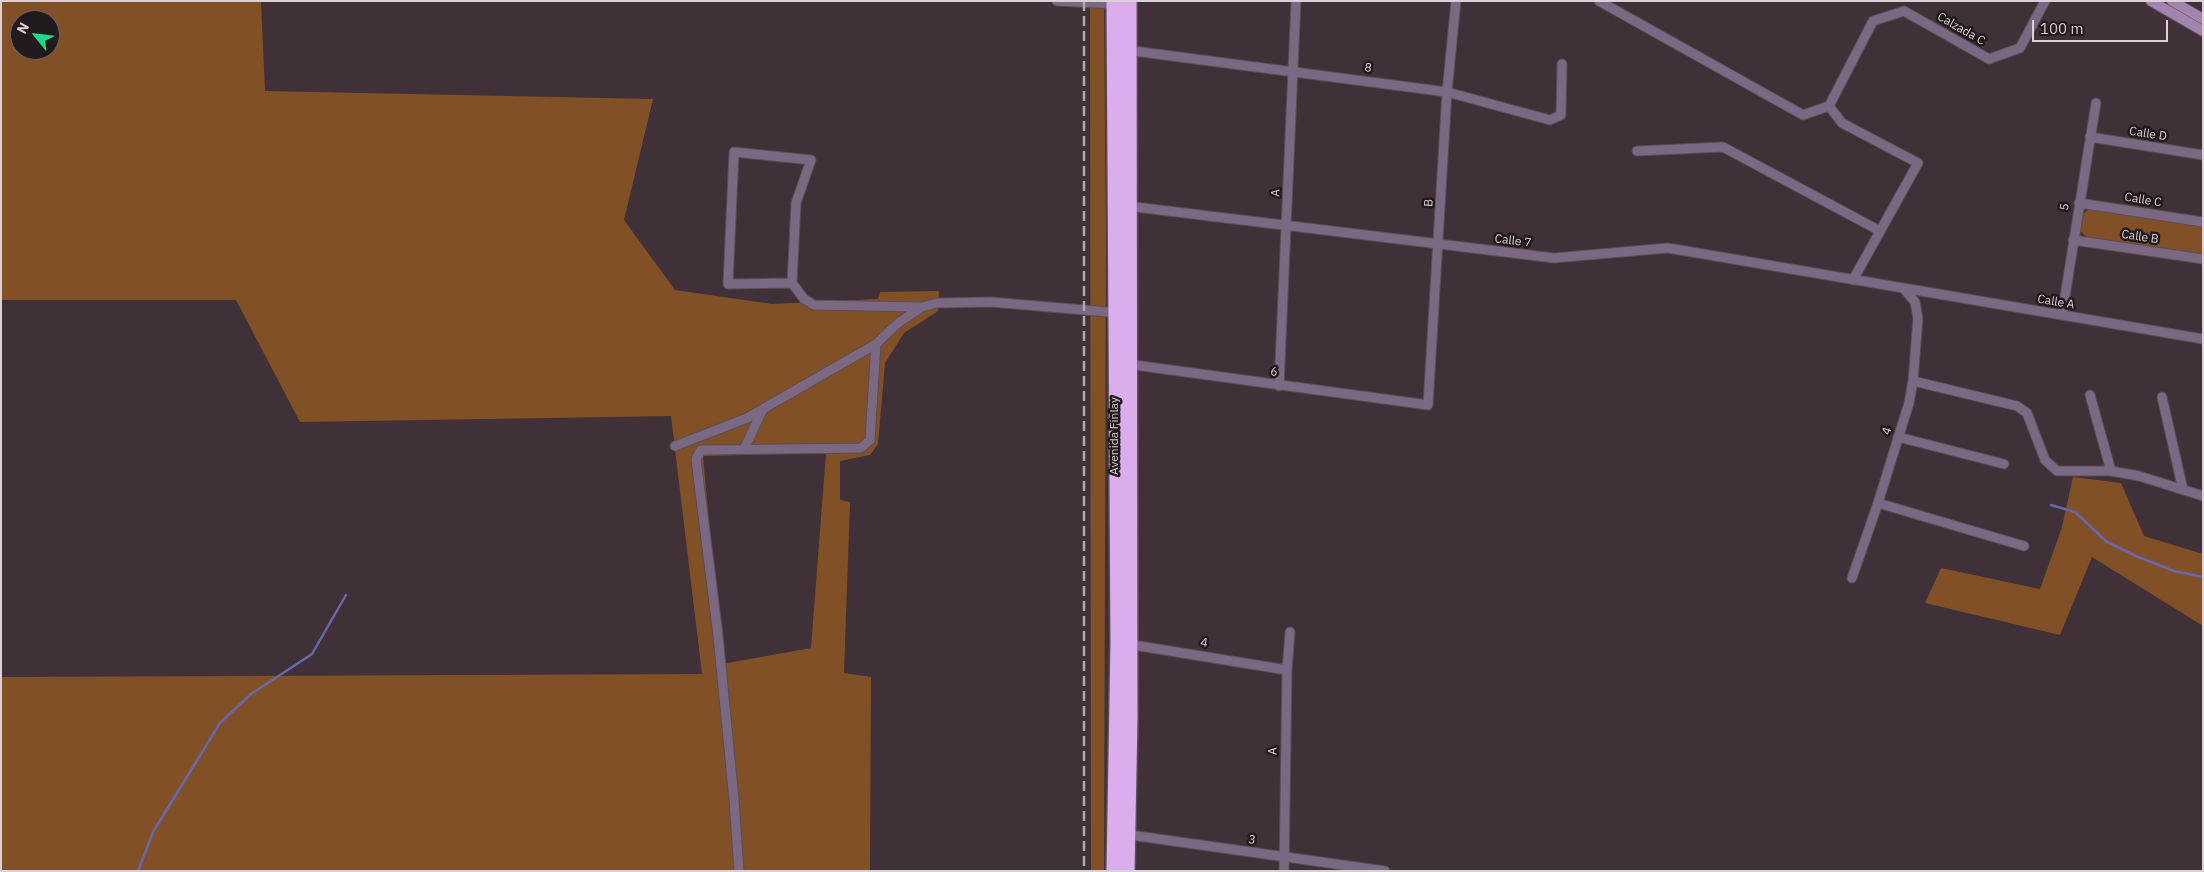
<!DOCTYPE html>
<html>
<head>
<meta charset="utf-8">
<style>
  body { margin:0 }
  #map { position:relative; width:2204px; height:872px; overflow:hidden; background:#403037; font-family:"IBM Plex Sans",sans-serif }
  canvas { display:block }
  .frame { position:absolute; inset:0; border:2px solid #dbd0d5; pointer-events:none }
  .north { position:absolute; left:10px; top:10px; width:50px; height:50px; box-sizing:border-box; background:#221b1e; border:1px solid #6c6367; border-radius:50%; rotate:299deg; font-size:14px; font-weight:700; line-height:20px; text-align:center; color:#dbd0d5 }
  .north::after { content:''; display:block; margin:auto; width:18px; height:22px; background:#1dd988; clip-path:polygon(50% 0,100% 100%,50% 72%,0 100%) }
  .scale { position:absolute; left:2032px; top:20px; width:136px; height:22px; box-sizing:border-box; border:2px solid #dbd0d5; border-top:0; padding-left:6px; font-size:15px; line-height:18px; white-space:nowrap; color:#dbd0d5; -webkit-text-stroke:4px #221b1e; paint-order:stroke }
</style>
</head>
<body>
<div id="map">
<canvas width="2204" height="872"></canvas>
<div class="frame"></div>
<div class="north">N</div>
<div class="scale">100 m</div>
</div>
<script>
const ctx = document.querySelector('canvas').getContext('2d');
ctx.lineJoin = 'round';
function fill(path, color) { ctx.fillStyle = color; ctx.fill(path, 'evenodd'); }
const toPath = rows => new Path2D(rows.map(r => 'M' + r).join(''));
function trace(path, color, width, dash) { ctx.strokeStyle = color; ctx.lineWidth = width; ctx.lineCap = dash ? 'butt' : 'round'; ctx.setLineDash(dash || []); ctx.stroke(path); }
function drawText(font, color, halo, rows, align = 'center') {
  ctx.font = font + ' "IBM Plex Sans",sans-serif'; ctx.lineWidth = 5; ctx.setLineDash([]); ctx.textBaseline = 'middle'; ctx.strokeStyle = halo; ctx.fillStyle = color; for (const [text, x, y, turn = 0] of rows) {
    ctx.save(); ctx.translate(x, y); ctx.rotate((+turn || 0) * Math.PI / 180); ctx.textAlign = isNaN(turn) ? turn : align; if (halo) ctx.strokeText(text, 0, 0); ctx.fillText(text, 0, 0); ctx.restore();
  }
}
const green = toPath([
  [1,1,261,1,265,91,653,99,624,220,675,290,772,304,878,299,880,292,939,291,938,311,904,333,885,363,878,444,870,455,840,461,840,500,850,502,844,673,871,677,870,871,1,871,1,677,702,674,671,416,300,422,236,300,1,300],
  [20,20,50,20,50,50,20,50],
  [826,453,811,648,722,664,703,456],
  [1090,1,1104,1,1106,246,1104,871,1091,871],
  [2090,208,2203,226,2203,255,2088,238,2080,231,2083,214],
  [2073,477,2121,483,2144,536,2203,554,2203,626,2092,557,2060,635,1925,603,1941,568,2040,589,2062,527]
]);
const stream = toPath([
  [2051,505,2075,512,2107,542,2136,556,2174,571,2203,577],
  [138,871,153,832,220,723,251,694,312,654,346,595]
]);
const street = toPath([
  [1057,1,1117,4],
  [1599,1,1803,115,1829,106,1873,21,1904,11,1989,59,2020,48,2045,1],
  [1126,50,1447,92,1550,120,1561,115,1562,64],
  [1829,106,1842,123,1918,163,1853,280],
  [2090,137,2203,155],
  [1637,151,1723,147,1880,231],
  [2079,203,2203,222],
  [1127,206,1554,258,1668,248,2203,339],
  [2073,240,2203,259],
  [792,283,728,284,734,152,811,160,796,203,792,283,804,299,814,305,922,307],
  [2062,315,2096,103],
  [1127,364,1428,405,1447,92,1456,1],
  [1913,381,2017,406,2027,413,2045,460,2057,471,2111,471,2139,476,2203,496],
  [1279,386,1296,1],
  [2090,395,2111,471],
  [2162,397,2183,490],
  [1898,437,2004,464],
  [675,446,747,418,876,344,898,323,922,307,937,303,991,302,1120,313],
  [744,449,763,409],
  [1878,503,2024,546],
  [1852,578,1878,503,1909,403,1913,381,1918,318,1915,302,1905,290],
  [1127,644,1287,670],
  [1123,834,1385,871],
  [739,871,734,800,718,635,696,459,701,450,861,448,870,440,876,344],
  [1284,871,1287,670,1290,632]
]);
const secondary = toPath([
  [2151,1,2203,31],
  [2172,1,2203,19]
]);
const highway = toPath([
  [1114,871,1118,642,1114,1],
  [1127,871,1130,719,1129,1]
]);
const rail = toPath([
  [1084,1,1084,871]
]);
const streetNames = [
  ["Calzada C",1961,29,30],
  ["8",1368,68,8],
  ["Calle D",2148,134,9],
  ["A",1276,193,-87],
  ["Calle C",2143,200,9],
  ["B",1429,203,-87],
  ["5",2065,207,-81],
  ["Calle B",2140,237,8],
  ["Calle 7",1513,241,7],
  ["Calle A",2056,302,9],
  ["6",1274,372,8],
  ["4",1887,431,-73],
  ["Avenida Finlay",1115,436,-90],
  ["4",1204,643,9],
  ["A",1273,751,-89],
  ["3",1252,840,8]
];
fill(green, '#825027');
trace(stream, '#6968aa', 2.5);
trace(street, '#5c4d53', 11);
trace(secondary, '#5c4d53', 12);
trace(highway, '#5c4d53', 18);
trace(street, '#7b6983', 9);
trace(secondary, '#a285ae', 10);
trace(highway, '#dbaded', 15);
trace(rail, '#b3a7ac', 2.5, [10, 5]);
drawText('12px', '#dbd0d5', '#221b1e', streetNames);
</script>
</body>
</html>
